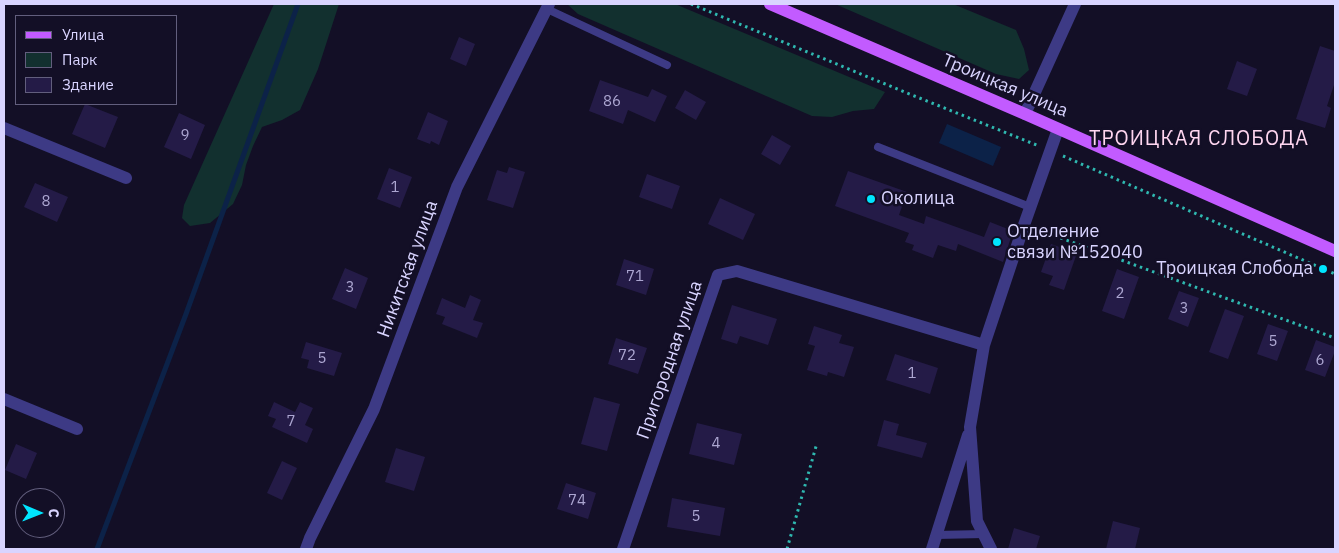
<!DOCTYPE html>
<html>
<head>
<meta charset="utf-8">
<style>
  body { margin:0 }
  #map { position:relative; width:1339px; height:553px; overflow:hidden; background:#130f26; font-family:"IBM Plex Sans",sans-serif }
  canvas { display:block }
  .frame { position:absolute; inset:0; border:5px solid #d9d4ff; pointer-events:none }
  .legend { position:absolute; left:15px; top:15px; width:162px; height:90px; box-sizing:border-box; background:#130f26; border:1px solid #625e7d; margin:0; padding:6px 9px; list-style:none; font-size:15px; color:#d9d4ff }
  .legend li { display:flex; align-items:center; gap:10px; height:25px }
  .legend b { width:25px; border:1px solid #625e7d }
  .north { position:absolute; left:15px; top:488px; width:50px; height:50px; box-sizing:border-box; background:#130f26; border:1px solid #625e7d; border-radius:50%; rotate:91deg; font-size:14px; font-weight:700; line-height:20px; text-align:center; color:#d9d4ff }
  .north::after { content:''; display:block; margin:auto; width:18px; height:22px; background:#00e5ff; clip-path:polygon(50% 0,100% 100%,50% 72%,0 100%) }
</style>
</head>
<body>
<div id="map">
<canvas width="1339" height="553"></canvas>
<div class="frame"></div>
<ul class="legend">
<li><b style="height:6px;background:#c25bff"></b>Улица</li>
<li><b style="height:14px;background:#12302f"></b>Парк</li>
<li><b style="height:14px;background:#241b47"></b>Здание</li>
</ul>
<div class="north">С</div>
</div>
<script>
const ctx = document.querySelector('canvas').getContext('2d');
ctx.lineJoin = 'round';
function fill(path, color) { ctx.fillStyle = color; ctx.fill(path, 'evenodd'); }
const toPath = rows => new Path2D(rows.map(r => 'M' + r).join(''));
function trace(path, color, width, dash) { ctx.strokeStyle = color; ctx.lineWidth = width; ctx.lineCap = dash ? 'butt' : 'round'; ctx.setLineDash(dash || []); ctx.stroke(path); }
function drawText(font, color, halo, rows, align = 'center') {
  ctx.font = font + ' "IBM Plex Sans",sans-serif'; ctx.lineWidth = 5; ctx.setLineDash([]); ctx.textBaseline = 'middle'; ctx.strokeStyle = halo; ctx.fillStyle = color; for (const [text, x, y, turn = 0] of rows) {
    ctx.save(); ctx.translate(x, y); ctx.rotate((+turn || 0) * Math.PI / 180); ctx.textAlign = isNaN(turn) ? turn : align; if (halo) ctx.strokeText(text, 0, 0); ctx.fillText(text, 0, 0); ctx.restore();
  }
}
const green = toPath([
  [274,4,339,4,318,69,300,110,282,120,262,127,253,146,246,165,242,185,233,204,210,223,190,226,182,218,184,205],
  [567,4,675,4,885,92,874,109,853,111,832,117,812,116,578,14],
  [835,4,953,4,1016,30,1024,49,1029,70,1019,79,996,74]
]);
const water = toPath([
  [947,124,1001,147,993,166,939,143]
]);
const stream = toPath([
  [97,549,186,314,298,4]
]);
const building = toPath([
  [459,37,475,44,466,66,450,59],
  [1320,46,1335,51,1335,82,1327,106,1331,108,1325,128,1296,119],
  [1237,61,1257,69,1247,96,1227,89],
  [600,80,648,97,652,89,667,96,655,122,628,110,623,124,589,111],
  [685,90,706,102,696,120,675,108],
  [85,104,118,117,105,148,72,134],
  [428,112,448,121,439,145,431,141,430,144,417,139],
  [179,113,205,125,191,159,164,147],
  [772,135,791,146,780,165,761,154],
  [509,167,525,172,513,208,487,200,497,170,507,173],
  [389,168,412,177,400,208,377,199],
  [848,171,907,192,899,215,924,224,926,216,984,237,990,222,1013,231,1003,262,958,244,956,251,938,245,933,258,912,250,914,245,905,242,909,233,835,206],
  [647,174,680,186,672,209,639,197],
  [35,183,68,197,57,222,24,207],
  [720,198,755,214,743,240,708,224],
  [1051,244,1077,253,1064,290,1049,285,1053,276,1041,272],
  [624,259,654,269,646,295,616,285],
  [345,268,368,278,356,309,332,299],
  [1117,269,1139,277,1124,319,1102,311],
  [1179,291,1199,298,1188,327,1168,319],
  [470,295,481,300,473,320,483,323,477,338,442,324,445,317,436,314,442,298,465,308],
  [732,305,777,319,768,345,740,336,737,344,721,339],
  [1225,309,1244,316,1228,359,1209,352],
  [1268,324,1288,331,1277,361,1257,354],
  [814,326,842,335,839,343,854,347,844,377,828,372,827,376,807,370,815,346,808,344],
  [616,338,647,348,638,374,608,364],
  [1316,340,1335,347,1335,351,1325,377,1305,370],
  [306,342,342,353,334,376,307,368,309,360,301,358],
  [895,354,938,368,930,394,886,380],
  [594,397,620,404,607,451,581,444],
  [274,402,295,412,300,402,313,408,305,425,313,429,307,443,272,427,276,419,268,416],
  [884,420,899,424,896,435,927,443,922,458,877,446],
  [697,423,742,434,734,465,689,454],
  [16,444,37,453,26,479,5,470],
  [396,448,425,457,414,491,385,482],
  [282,461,297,468,282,500,267,493],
  [566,483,596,493,588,519,557,509],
  [672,498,725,508,720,536,667,527],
  [1113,521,1140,528,1135,549,1106,549],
  [1014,528,1040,536,1036,549,1008,549]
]);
const path = toPath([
  [691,4,907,93,1039,146],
  [1063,156,1335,274],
  [1036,229,1335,338],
  [787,549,817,443]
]);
const service = toPath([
  [547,9,667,65],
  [878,147,1030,207],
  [936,535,984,534]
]);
const minor = toPath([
  [1025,114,1075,4],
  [4,128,126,178],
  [4,399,77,429],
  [306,549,310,538,374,409,457,187,549,4],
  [623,549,718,275,737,271,984,345],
  [932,549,968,435],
  [991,549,977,521,970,427,984,345,1024,225,1058,129]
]);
const primary = toPath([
  [770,4,1025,114,1335,251]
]);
const markers = [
  [871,199,5,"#00e5ff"],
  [997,242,5,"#00e5ff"],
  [1323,269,5,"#00e5ff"]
];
const numberNames = [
  ["86",612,102],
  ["9",185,136],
  ["1",395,188],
  ["8",46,202],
  ["71",635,277],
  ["3",350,288],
  ["2",1120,294],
  ["3",1184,309],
  ["5",1273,342],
  ["72",627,356],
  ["5",322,359],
  ["6",1320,361],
  ["1",912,374],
  ["7",291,422],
  ["4",716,444],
  ["74",577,501],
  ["5",696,517]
];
const streetNames = [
  ["Троицкая улица",1005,86,23],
  ["Никитская улица",408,269,-70],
  ["Пригородная улица",670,360,-71]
];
const poiNames = [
  ["Околица",881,199],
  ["Отделение",1007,232],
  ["связи №152040",1007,253],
  ["Троицкая Слобода",1313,269,"right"]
];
const quarterNames = [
  ["ТРОИЦКАЯ СЛОБОДА",1199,139]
];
fill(green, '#12302f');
fill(water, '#0c2248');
trace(stream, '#0c2248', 5);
fill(building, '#241b47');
trace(path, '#2fb8b0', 3, [2.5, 4]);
trace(service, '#3d3a85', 8);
trace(minor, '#3d3a85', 12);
trace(primary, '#c25bff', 12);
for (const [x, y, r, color] of markers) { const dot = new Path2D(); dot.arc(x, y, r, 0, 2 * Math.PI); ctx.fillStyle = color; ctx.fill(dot); trace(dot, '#130f26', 2); }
drawText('15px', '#aca6d1', null, numberNames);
drawText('18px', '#d9d4ff', '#130f26', streetNames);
drawText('18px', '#d9d4ff', '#130f26', poiNames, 'left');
ctx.letterSpacing = '1px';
drawText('20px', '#ffd6f0', '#130f26', quarterNames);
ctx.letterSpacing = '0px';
</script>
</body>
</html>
